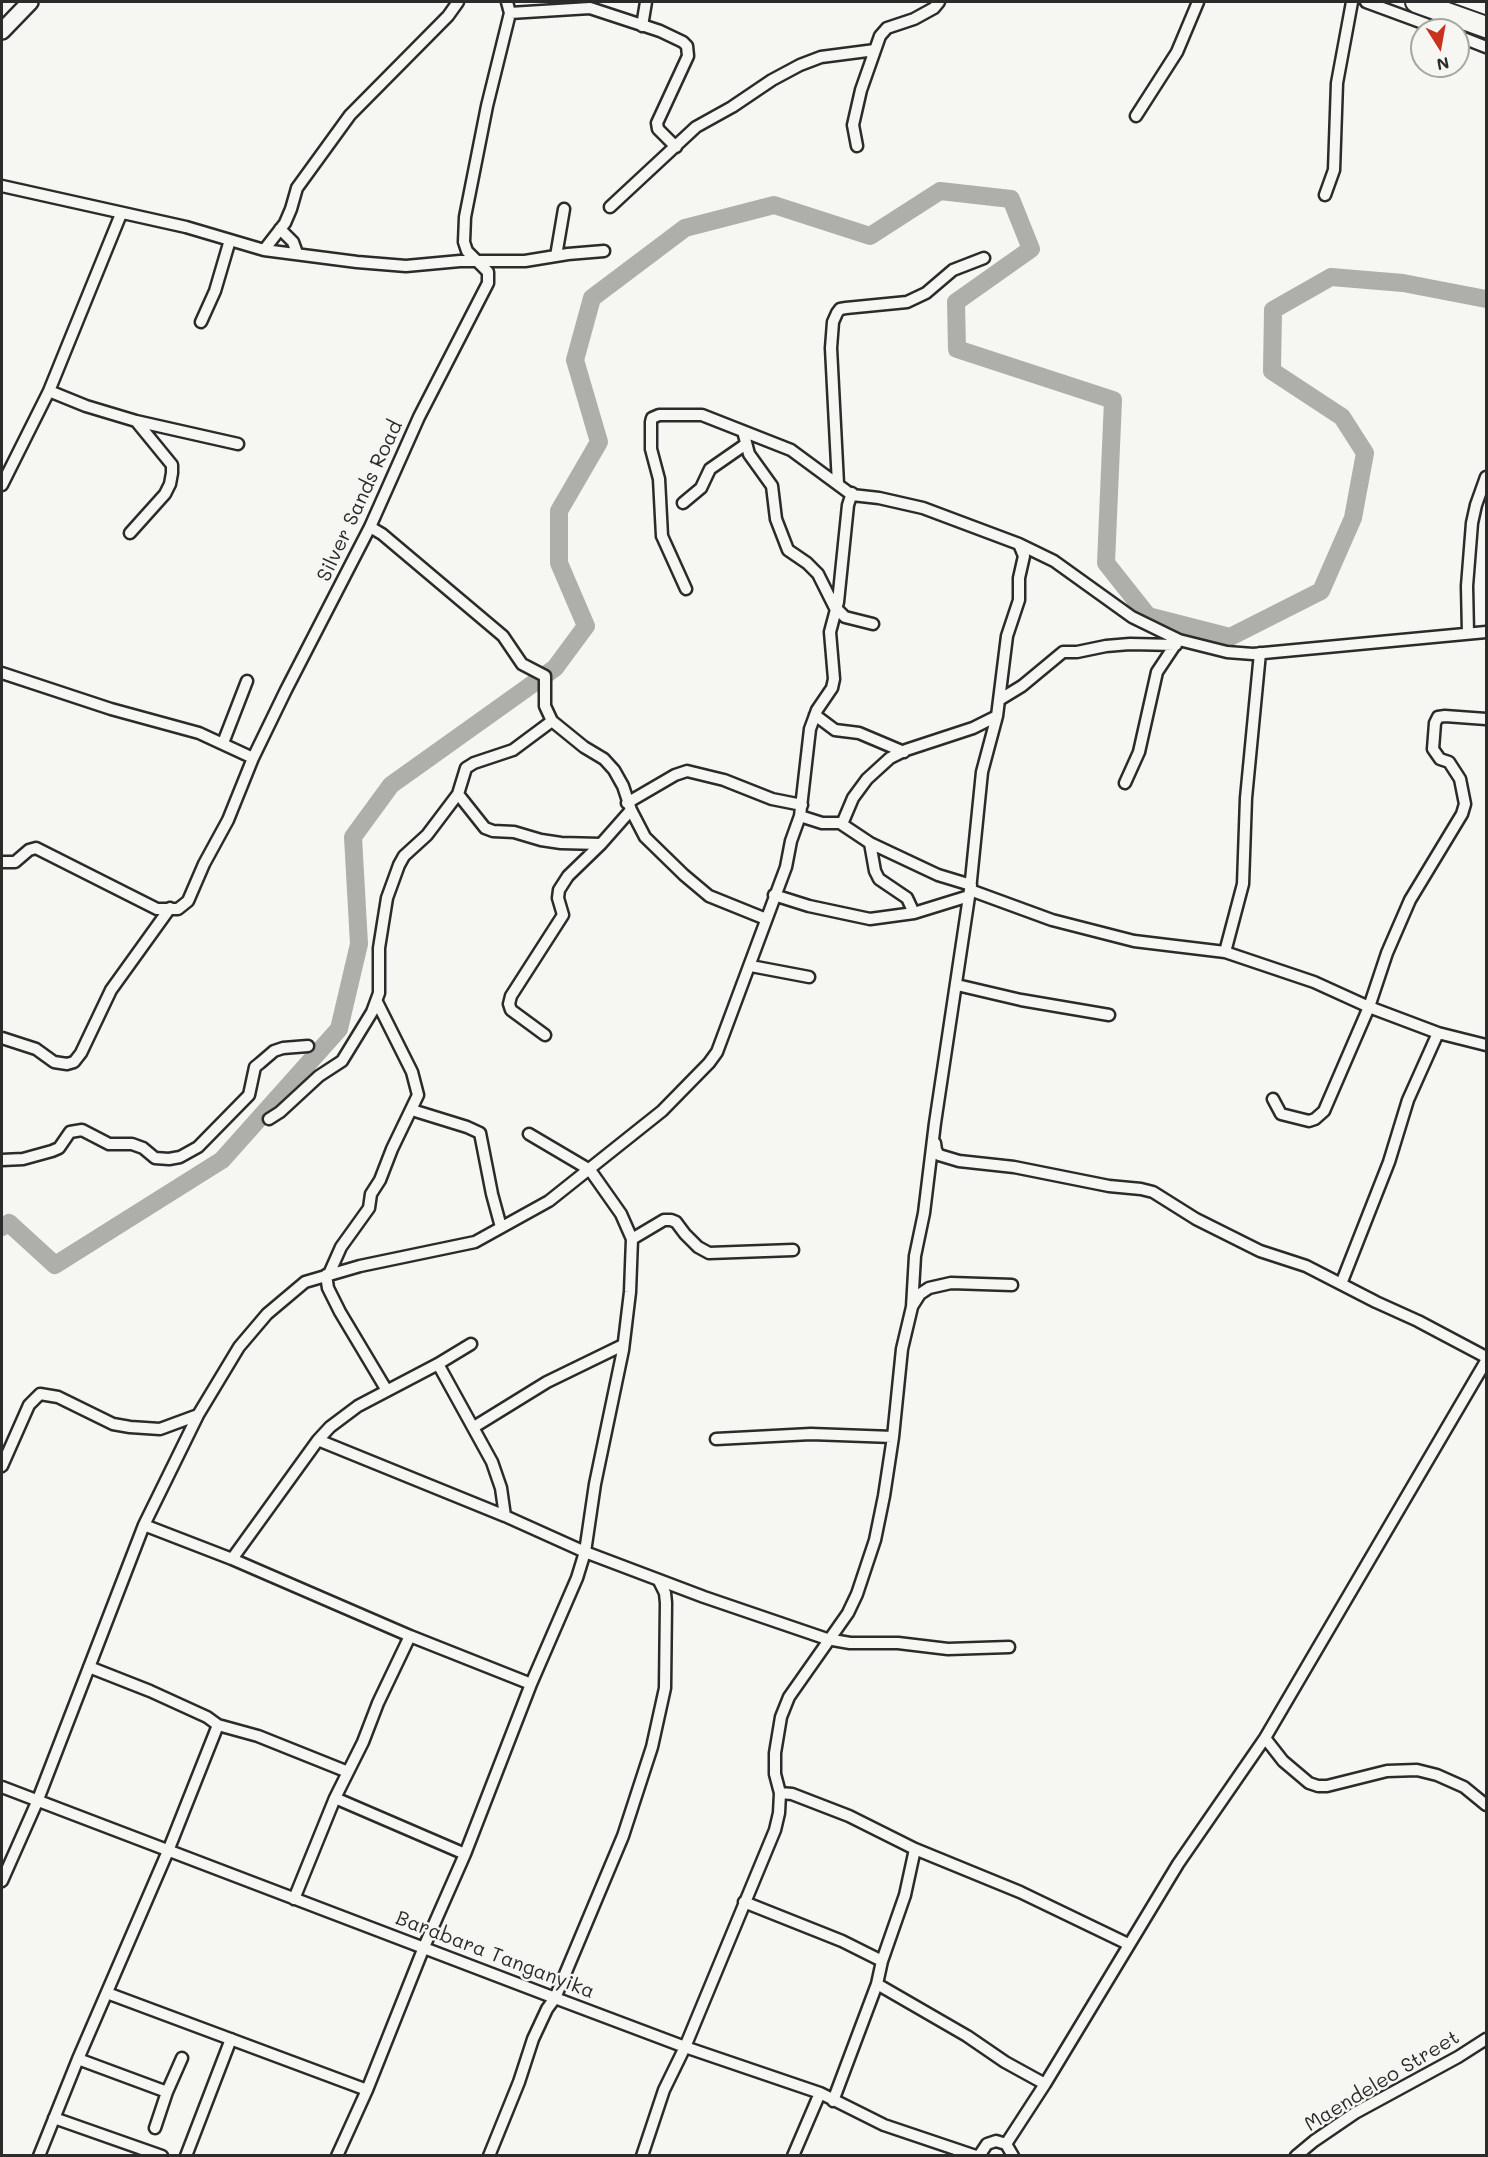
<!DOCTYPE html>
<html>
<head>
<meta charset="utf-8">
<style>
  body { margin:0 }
  #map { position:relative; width:1488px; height:2157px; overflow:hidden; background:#f6f6f2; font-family:Mali,sans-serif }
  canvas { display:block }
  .frame { position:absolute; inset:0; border:3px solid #2b2b2b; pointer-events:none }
  .north { position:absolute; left:1410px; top:18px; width:60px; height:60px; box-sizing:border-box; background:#f6f6f2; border:2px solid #a5a5a2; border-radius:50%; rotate:169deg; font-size:16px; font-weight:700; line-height:24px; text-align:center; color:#2b2b2b }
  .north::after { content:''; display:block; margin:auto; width:21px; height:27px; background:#c8321e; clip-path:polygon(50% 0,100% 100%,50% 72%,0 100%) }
</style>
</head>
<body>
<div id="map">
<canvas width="1488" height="2157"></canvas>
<div class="frame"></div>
<div class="north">N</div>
</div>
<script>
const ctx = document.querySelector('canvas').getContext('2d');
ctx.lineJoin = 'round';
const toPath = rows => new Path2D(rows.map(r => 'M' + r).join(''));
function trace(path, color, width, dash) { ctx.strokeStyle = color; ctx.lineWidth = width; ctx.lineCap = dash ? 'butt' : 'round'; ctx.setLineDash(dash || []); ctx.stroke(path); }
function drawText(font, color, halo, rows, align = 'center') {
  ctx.font = font + ' Mali,sans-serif'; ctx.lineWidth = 5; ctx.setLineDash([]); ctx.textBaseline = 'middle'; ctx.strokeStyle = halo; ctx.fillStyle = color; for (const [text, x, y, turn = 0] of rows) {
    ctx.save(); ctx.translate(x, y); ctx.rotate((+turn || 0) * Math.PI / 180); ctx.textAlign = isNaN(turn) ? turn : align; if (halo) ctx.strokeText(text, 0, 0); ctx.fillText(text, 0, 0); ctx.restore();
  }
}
const river = toPath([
  [2,1227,9,1223,55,1265,222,1160,339,1029,359,944,353,837,391,785,555,668,586,626,559,563,559,511,599,442,575,360,592,298,685,228,774,205,870,236,940,191,1011,199,1031,249,956,302,957,349,1113,400,1106,563,1148,616,1230,637,1321,591,1353,518,1365,453,1342,417,1272,371,1273,310,1331,277,1403,283,1486,299]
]);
const street = toPath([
  [1366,2,1442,30],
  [510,13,590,8,660,31,683,42,687,46,688,56,657,123,658,129,676,147],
  [642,26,646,2],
  [1458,36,1486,47],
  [1136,116,1177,52,1198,2],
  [857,146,853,125,861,90,880,36,887,28,914,19,934,8,939,2],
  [2,186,186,227,264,250,357,262,406,266,460,261,525,261,568,254,604,251],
  [1325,195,1334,170,1337,83,1352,2],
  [610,207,696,127,732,107,772,80,800,65,821,57,875,50],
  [280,229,293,242,297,253],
  [264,250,285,223,291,209,297,188,350,115,448,16,458,2],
  [556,256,564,209],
  [201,322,215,291,230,240],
  [49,391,86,406,136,421,238,444],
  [743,431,749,454,772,486,776,519,788,550,807,563,818,574,836,610],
  [838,484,831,348,833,322,837,313,840,309,846,308,907,302,926,293,953,270,984,258],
  [2,485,49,391,121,214],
  [683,503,701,488,710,469,746,444],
  [370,527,382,534,503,636,522,664,545,676,545,706,552,721,584,747,604,759,614,770,623,786,631,810,645,837,684,875,709,896,766,919],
  [130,533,165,494,170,484,172,473,172,465,136,421],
  [686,589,662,536,659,479,651,449,651,422,652,418,659,415,702,415,791,450,852,495,879,498,923,508,1019,544,1054,561,1132,617,1179,640,1227,652,1253,654,1486,632],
  [836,608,845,617,873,624],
  [1468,633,1467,586,1472,523,1476,505,1486,477],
  [2,673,111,709,199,733,253,758],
  [999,700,1022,686,1063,652,1077,652,1106,646,1130,644,1176,645],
  [815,715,835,730,859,733,904,752],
  [223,743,247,681],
  [1125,783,1139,752,1157,672,1177,642],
  [458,794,485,828,493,831,514,832,541,840,561,843,601,844],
  [627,803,675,775,687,771,724,780,772,799,802,805],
  [800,816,822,823,840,823,870,843,938,875,971,885],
  [842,824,853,798,867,779,890,758,906,750,973,728,997,716],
  [870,843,875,871,879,879,907,898,914,913],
  [2,862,15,862,29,850,36,848,157,909,178,909,188,901,204,864,228,820,253,758,286,690,370,527,419,417,488,283,488,272,467,251,464,242,465,217,487,106,510,13,507,2],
  [970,890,1052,920,1134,941,1225,952,1314,982,1369,1007,1438,1033,1486,1045],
  [774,895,809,906,870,919,914,913,969,896],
  [1225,952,1243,884,1246,798,1260,653],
  [751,966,809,977],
  [957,985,1021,1000,1109,1015],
  [545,1035,511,1010,509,1004,511,996,563,915,558,898,559,890,568,876,601,844,631,810],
  [2,1038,36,1049,54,1062,67,1064,74,1062,81,1053,111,990,170,908],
  [1273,1099,1281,1114,1309,1121,1315,1119,1324,1111,1369,1007,1387,953,1410,900,1462,814,1465,804,1460,779,1449,762,1440,759,1433,749,1435,723,1438,717,1445,716,1486,719],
  [412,1110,467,1127,480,1133,492,1194,501,1227],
  [269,1119,280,1112,319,1076,342,1061,372,1012,379,993,379,948,387,898,399,865,404,856,427,835,458,794,466,768,474,763,513,750,552,721],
  [935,1143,936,1150,939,1155,959,1161,1014,1167,1109,1186,1141,1189,1153,1192,1196,1219,1260,1251,1306,1266,1376,1302,1418,1321,1486,1357],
  [2,1160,23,1159,52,1151,59,1148,70,1132,82,1130,109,1144,132,1144,143,1148,155,1158,169,1159,180,1157,198,1147,249,1095,255,1067,260,1063,274,1051,283,1048,308,1046],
  [632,1239,664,1220,671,1220,676,1222,685,1234,698,1247,709,1253,793,1250],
  [329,1274,341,1247,369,1208,371,1194,380,1180,392,1149,418,1095,412,1072,377,1002],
  [326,1275,328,1288,340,1312,386,1389],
  [1341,1284,1389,1162,1408,1100,1438,1033],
  [913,1305,920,1294,929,1288,951,1283,1012,1285],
  [438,1364,492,1462,501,1488,505,1516],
  [474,1427,547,1382,623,1345],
  [716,1439,811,1434,893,1437],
  [318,1440,505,1516,585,1552,704,1597,827,1639,850,1643,898,1643,948,1649,1009,1647],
  [2,1466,29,1405,40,1394,58,1397,113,1424,130,1427,160,1429,198,1415],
  [144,1525,232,1559,410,1636,531,1684],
  [232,1559,318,1440,330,1427,358,1406,438,1364,471,1344],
  [89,1667,150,1691,207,1717,218,1725,258,1736,348,1772],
  [1265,1738,1283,1761,1309,1783,1318,1786,1327,1786,1387,1771,1417,1770,1437,1775,1464,1787,1486,1805],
  [2,1787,555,1998,685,2047,820,2093,884,2125,976,2156],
  [780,1793,792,1794,849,1816,915,1849,1020,1892,1128,1944],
  [335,1798,465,1854],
  [2,1881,37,1802,144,1525,198,1415,239,1347,267,1314,305,1282,360,1266,475,1242,549,1201,662,1111,709,1063,717,1052,786,867,791,841,800,816,810,729,817,710,832,688,834,679,830,632,838,602,848,505,852,493],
  [294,1899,335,1798,363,1742,378,1703,410,1636],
  [744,1902,842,1941,882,1961],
  [877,1984,967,2036,1005,2062,1045,2084],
  [107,1993,367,2090],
  [78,2059,167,2092],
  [833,2101,877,1984,882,1961,905,1895,915,1849],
  [54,2118,162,2156],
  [155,2128,167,2092,182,2058],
  [1006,2144,1045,2084,1178,1864,1265,1738,1486,1361],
  [39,2156,78,2059,168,1851,218,1725],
  [186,2156,231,2039],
  [337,2156,367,2090,424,1947,465,1854,531,1684,577,1578,585,1552,595,1484,623,1350,630,1292,632,1239,621,1214,590,1170,529,1134],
  [489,2156,519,2082,533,2039,547,2009,555,1998,623,1836,652,1747,665,1688,666,1603,665,1593,659,1581],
  [642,2156,664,2090,685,2047,775,1830,779,1813,780,1793,775,1774,775,1753,781,1717,789,1697,848,1613,857,1594,875,1540,884,1496,893,1437,902,1349,912,1307,915,1256,924,1213,935,1123,970,890,982,772,997,716,1007,636,1019,600,1019,578,1024,556,1019,544],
  [793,2156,820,2093],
  [979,2156,987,2144,996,2141,1006,2144,1013,2156],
  [1296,2156,1314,2141,1355,2113,1458,2057,1486,2039]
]);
const secondary = toPath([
  [2,31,30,2]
]);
const highway = toPath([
  [1416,2,1486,27]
]);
const streetNames = [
  ["Silver Sands Road",360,501,-65],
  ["Barabara Tanganyika",495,1955,21],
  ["Maendeleo Street",1382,2081,-31]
];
trace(river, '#aeaeab', 18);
trace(street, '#2b2b2b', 15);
trace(secondary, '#2b2b2b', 20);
trace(highway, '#2b2b2b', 24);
trace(street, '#f6f6f2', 10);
trace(secondary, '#f6f6f2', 15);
trace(highway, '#f6f6f2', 20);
drawText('20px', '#2b2b2b', '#f6f6f2', streetNames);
</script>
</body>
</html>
